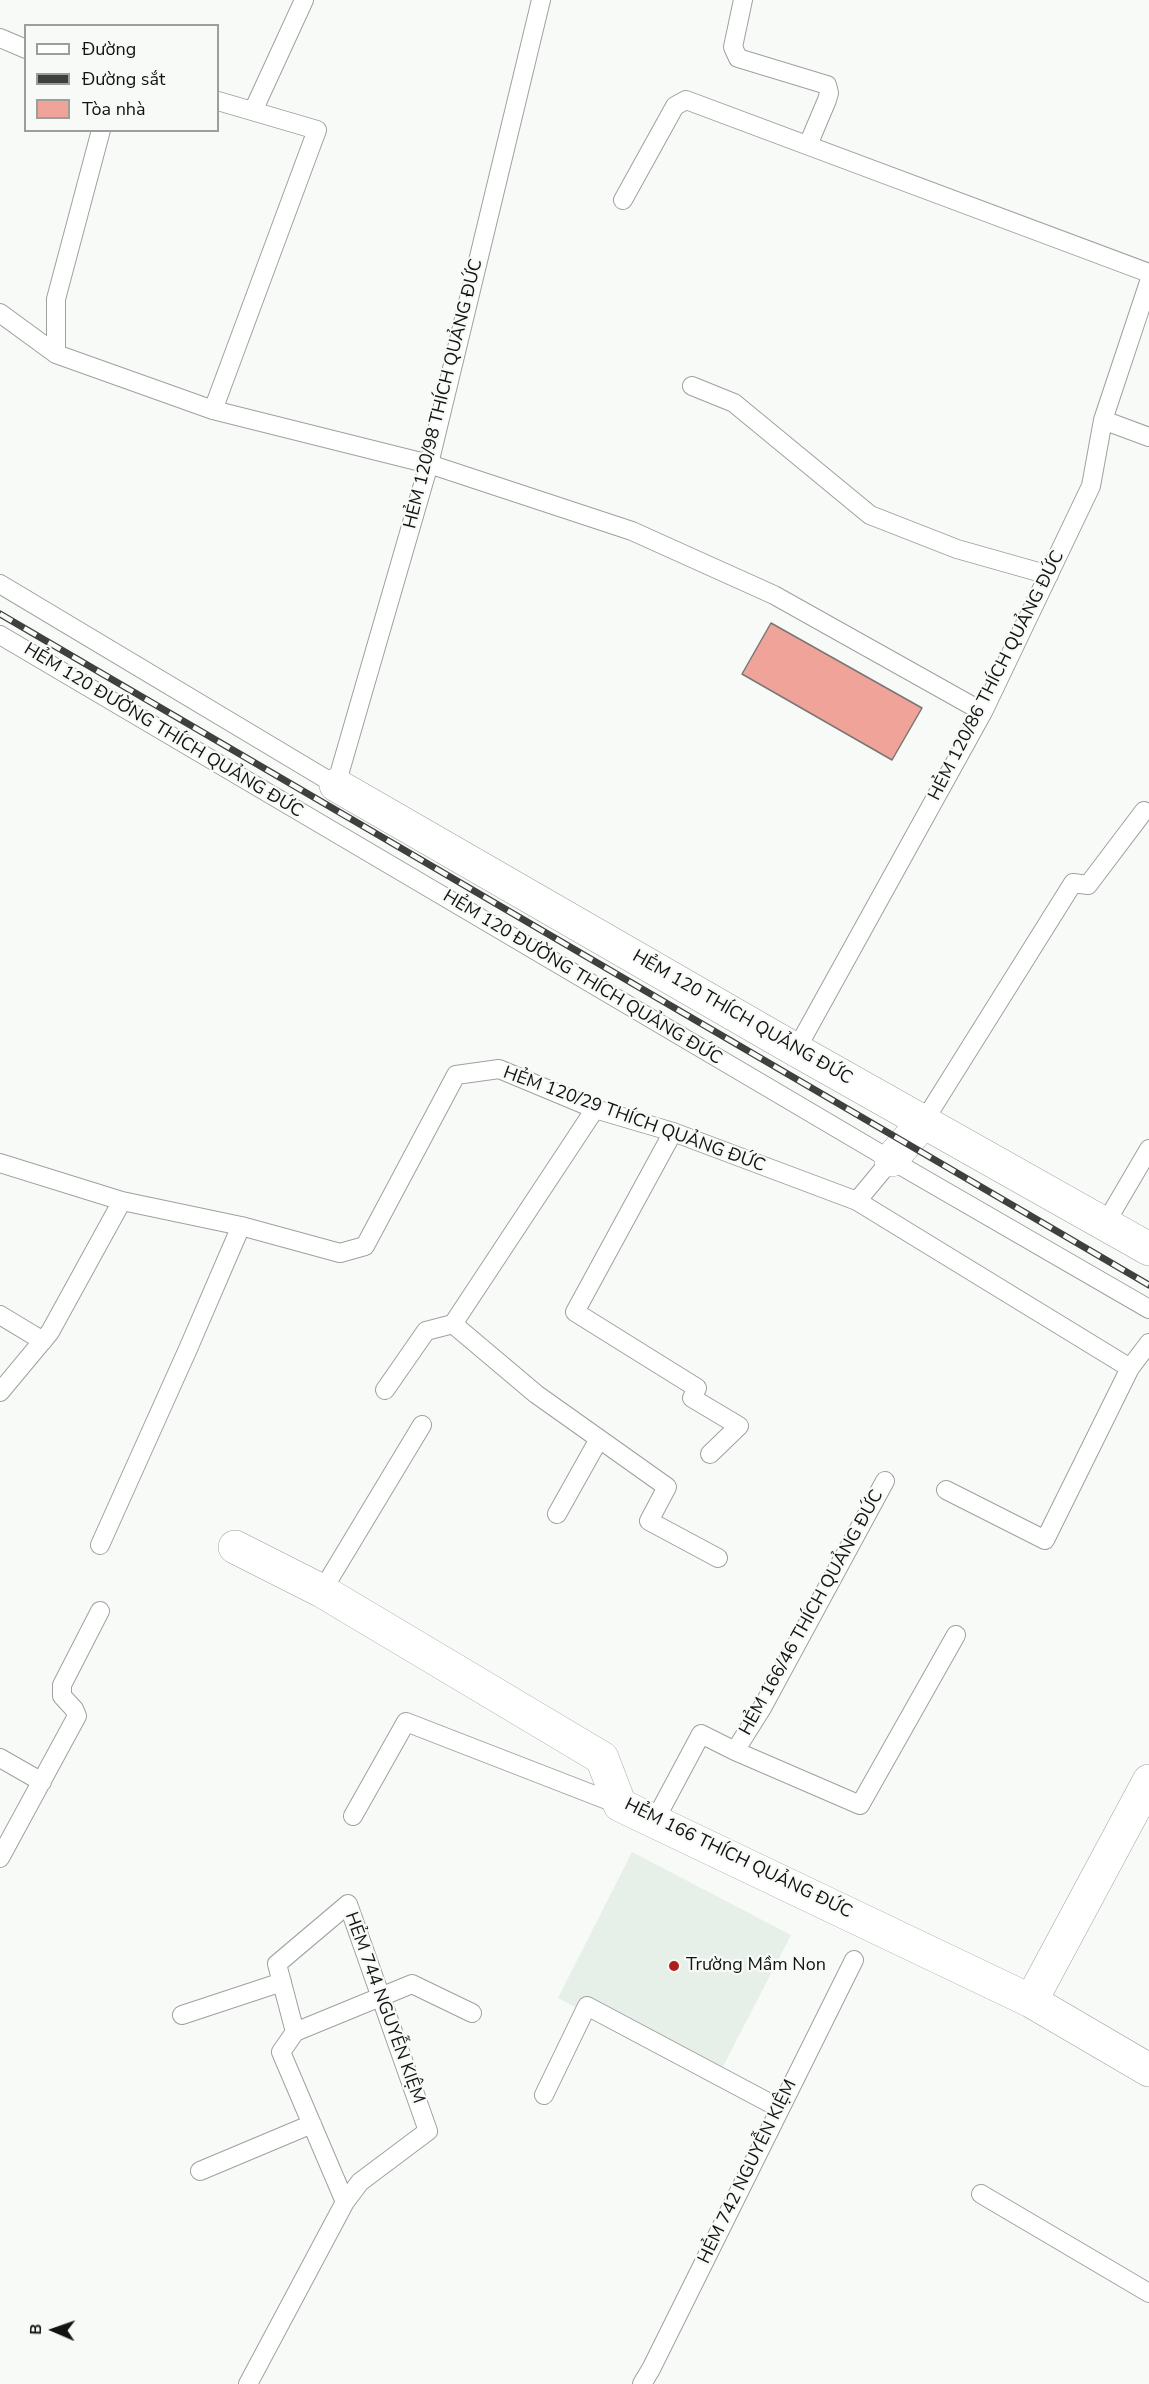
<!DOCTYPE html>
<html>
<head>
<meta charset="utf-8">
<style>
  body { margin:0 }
  #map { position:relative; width:1149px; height:2384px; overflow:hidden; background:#f7faf7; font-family:"Nunito Sans",sans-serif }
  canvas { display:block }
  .legend { position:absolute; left:24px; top:24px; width:195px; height:108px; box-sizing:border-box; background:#f7faf7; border:2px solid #9b9e9b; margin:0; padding:8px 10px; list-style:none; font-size:18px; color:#121312 }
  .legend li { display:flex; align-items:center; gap:12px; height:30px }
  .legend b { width:30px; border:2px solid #9b9e9b }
  .north { position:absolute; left:24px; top:2300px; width:60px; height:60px; -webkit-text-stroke:4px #f7faf7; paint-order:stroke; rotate:272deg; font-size:16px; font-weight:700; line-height:24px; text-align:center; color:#121312 }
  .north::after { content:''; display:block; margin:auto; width:21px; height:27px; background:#121312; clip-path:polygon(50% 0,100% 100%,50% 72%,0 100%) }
</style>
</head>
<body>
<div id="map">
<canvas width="1149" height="2384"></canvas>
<ul class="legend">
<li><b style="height:8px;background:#fff"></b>Đường</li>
<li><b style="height:8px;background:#3e403e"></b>Đường sắt</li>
<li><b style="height:16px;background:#f0a499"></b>Tòa nhà</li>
</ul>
<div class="north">B</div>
</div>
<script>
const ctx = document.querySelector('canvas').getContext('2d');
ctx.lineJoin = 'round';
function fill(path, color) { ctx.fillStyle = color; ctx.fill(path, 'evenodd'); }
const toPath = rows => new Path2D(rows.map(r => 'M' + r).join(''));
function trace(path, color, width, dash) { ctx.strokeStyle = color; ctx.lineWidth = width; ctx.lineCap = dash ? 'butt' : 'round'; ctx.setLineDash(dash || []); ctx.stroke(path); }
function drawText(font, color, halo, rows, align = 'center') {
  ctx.font = font + ' "Nunito Sans",sans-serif'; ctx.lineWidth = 4.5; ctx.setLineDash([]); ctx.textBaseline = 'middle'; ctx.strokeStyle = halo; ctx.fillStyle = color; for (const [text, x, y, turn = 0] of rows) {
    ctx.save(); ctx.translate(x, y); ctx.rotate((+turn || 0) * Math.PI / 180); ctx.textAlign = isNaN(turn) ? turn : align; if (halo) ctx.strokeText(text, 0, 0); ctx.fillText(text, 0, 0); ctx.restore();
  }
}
const built = toPath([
  [632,1852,791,1935,716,2080,558,1998]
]);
const building = toPath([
  [771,623,922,708,892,760,742,674,771,623]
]);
const lane = toPath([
  [743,0,733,47,738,58,827,85,829,93,827,100,808,145],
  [0,38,26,49],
  [253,111,304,0],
  [101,130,56,299,56,354,213,410,429,464,632,531,774,595,983,712],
  [623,200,675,106,686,100,1149,273],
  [0,313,56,354],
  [692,386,734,403,870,515,957,549,1049,575],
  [213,410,317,130,218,101],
  [1103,420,1149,437],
  [0,584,336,785,429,464,541,0],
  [0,635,891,1160,1149,1309],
  [796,1050,983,712,1091,486,1103,420,1149,282],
  [924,1121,1073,883,1088,885,1144,811],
  [673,1132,575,1312,697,1388,692,1398,739,1426,710,1454],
  [0,1163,122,1201,241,1226,340,1253,365,1246,456,1075,499,1069,595,1109,673,1132,857,1201,891,1160],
  [857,1201,1130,1368],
  [1105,1224,1149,1149],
  [0,1315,43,1341],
  [453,1324,595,1109],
  [385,1390,426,1331,453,1324,536,1394,667,1487,649,1521,718,1558],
  [0,1392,50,1332,122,1201],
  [946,1490,1045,1540,1130,1368,1149,1343],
  [557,1514,599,1439],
  [100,1545,188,1349,241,1226],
  [322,1591,422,1425],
  [735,1751,860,1805,956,1635],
  [0,1758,42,1782],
  [353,1816,406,1722,620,1805],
  [654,1822,701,1734,735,1751,762,1708,885,1481],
  [0,1858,77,1716,74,1709,62,1696,62,1685,100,1611],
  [182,2015,282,1982],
  [295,2032,412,1984,472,2013],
  [544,2095,587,2006,779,2108],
  [200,2171,312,2124],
  [981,2194,1149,2293],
  [248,2384,345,2202,360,2182,428,2131,348,1904,277,1964,295,2032,281,2052,345,2202],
  [642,2384,651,2369,854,1960]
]);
const street = toPath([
  [336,785,796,1050,1149,1249],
  [891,1160,924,1121],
  [235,1547,322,1591,602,1758,620,1805,1031,2001,1149,2070],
  [1031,2001,1149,1781]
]);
const rail = toPath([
  [0,614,1149,1285]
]);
const markers = [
  [674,1966,6,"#ae1e1a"]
];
const streetNames = [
  ["HẺM 120/98 THÍCH QUẢNG ĐỨC",444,394,-76],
  ["HẺM 120/86 THÍCH QUẢNG ĐỨC",997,676,-63],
  ["HẺM 120 ĐƯỜNG THÍCH QUẢNG ĐỨC",163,731,31],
  ["HẺM 120 ĐƯỜNG THÍCH QUẢNG ĐỨC",582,978,31],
  ["HẺM 120 THÍCH QUẢNG ĐỨC",742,1018,30],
  ["HẺM 120/29 THÍCH QUẢNG ĐỨC",634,1120,20],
  ["HẺM 166/46 THÍCH QUẢNG ĐỨC",812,1613,-61],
  ["HẺM 166 THÍCH QUẢNG ĐỨC",738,1859,26],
  ["HẺM 744 NGUYỄN KIỆM",384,2008,70],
  ["HẺM 742 NGUYỄN KIỆM",748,2172,-64]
];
const poiNames = [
  ["Trường Mầm Non",686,1966]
];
fill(built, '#e6f0e8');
fill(building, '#f0a499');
trace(building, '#7a7676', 1.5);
trace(lane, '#9ea19e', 20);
trace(street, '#9ea19e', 34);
trace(lane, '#fff', 18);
trace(street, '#fff', 33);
trace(rail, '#3e403e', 7);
trace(rail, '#f7faf7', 4.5, [14]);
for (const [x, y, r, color] of markers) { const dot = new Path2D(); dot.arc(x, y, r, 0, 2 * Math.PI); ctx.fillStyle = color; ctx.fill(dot); trace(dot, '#f7faf7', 2); }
drawText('18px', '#121312', '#f7faf7', streetNames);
drawText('18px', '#121312', '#f7faf7', poiNames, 'left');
</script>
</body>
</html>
